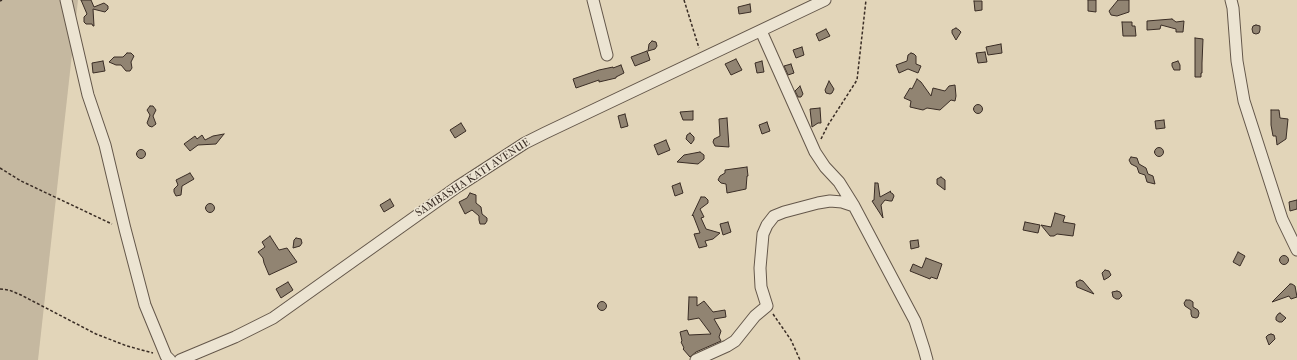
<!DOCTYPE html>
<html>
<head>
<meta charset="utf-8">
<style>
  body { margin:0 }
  canvas { display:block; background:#e2d5b9 }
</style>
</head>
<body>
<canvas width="1297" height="360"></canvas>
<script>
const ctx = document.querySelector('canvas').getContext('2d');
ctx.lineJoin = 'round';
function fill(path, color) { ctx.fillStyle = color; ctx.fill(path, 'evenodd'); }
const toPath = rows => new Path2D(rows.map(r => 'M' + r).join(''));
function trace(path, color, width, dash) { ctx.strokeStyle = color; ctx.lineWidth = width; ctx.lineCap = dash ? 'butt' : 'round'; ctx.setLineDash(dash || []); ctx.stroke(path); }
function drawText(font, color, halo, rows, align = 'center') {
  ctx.font = font + ' "IM FELL French Canon",serif'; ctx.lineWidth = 3; ctx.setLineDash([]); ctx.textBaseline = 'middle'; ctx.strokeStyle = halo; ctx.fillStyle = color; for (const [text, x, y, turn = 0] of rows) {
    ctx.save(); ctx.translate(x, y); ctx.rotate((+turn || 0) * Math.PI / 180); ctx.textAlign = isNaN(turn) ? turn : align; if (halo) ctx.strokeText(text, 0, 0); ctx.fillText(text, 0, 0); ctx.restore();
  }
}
const green = toPath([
  [0,0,78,0,38,360,0,360]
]);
const building = toPath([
  [81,0,91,0,94,7,104,3,108,6,108,9,105,12,93,9,94,26,93,26,92,24,86,24,84,22,84,17,87,14,81,0],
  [1088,0,1096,0,1096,12,1088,11,1088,0],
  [1118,0,1129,0,1129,12,1117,16,1111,15,1109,11,1118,0],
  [974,1,982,1,982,10,975,11,974,1],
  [750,4,751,12,739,14,738,7,750,4],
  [1172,19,1176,22,1184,21,1183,32,1176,32,1176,29,1161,25,1160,29,1147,30,1147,21,1172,19],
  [1122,22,1132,22,1132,26,1135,26,1136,36,1123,36,1122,22],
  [1256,25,1260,26,1260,30,1259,33,1256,34,1253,33,1252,29,1253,26,1256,25],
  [956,28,959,30,961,32,956,40,952,33,952,30,956,28],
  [826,29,830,36,819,41,816,34,826,29],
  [1195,38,1203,39,1202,63,1202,73,1201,73,1201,77,1195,77,1195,38],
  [652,41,656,42,657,46,655,49,648,51,649,44,652,41],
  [1001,44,1002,53,988,55,986,47,1001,44],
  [802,47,804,55,796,58,793,50,802,47],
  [647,51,650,60,635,66,631,57,647,51],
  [985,52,987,62,978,63,976,53,985,52],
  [127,53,131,53,134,56,131,62,132,68,130,71,126,71,121,65,116,65,109,62,114,57,123,57,127,53],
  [911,53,914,54,916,56,916,64,921,66,918,73,908,69,899,73,896,65,907,61,908,55,911,53],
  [736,59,742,70,731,75,725,64,736,59],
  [103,61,105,71,93,73,92,63,103,61],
  [762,61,764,72,757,73,755,63,762,61],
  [1178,61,1180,65,1180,70,1174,70,1172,66,1172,63,1178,61],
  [791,64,794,73,788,75,784,66,791,64],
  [621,65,624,73,616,77,616,78,599,82,599,80,576,88,573,79,599,70,613,67,613,68,621,65],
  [917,79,921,82,931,96,933,88,945,91,949,86,955,85,956,96,955,101,951,100,940,110,927,108,923,110,910,107,911,101,904,98,910,88,912,89,917,79],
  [829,81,834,89,832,93,830,94,826,93,825,90,829,81],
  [800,86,803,94,801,97,798,97,795,91,800,86],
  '973.5 109a4.5 4.5 0 1 1 9 0a4.5 4.5 0 1 1-9 0Z',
  [150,106,153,106,156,110,153,116,156,124,152,127,149,126,147,123,150,115,147,110,150,106],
  [820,108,821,123,818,123,812,127,810,109,820,108],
  [1271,110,1279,110,1280,118,1288,119,1286,139,1277,145,1276,136,1273,136,1271,125,1271,110],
  [693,111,693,120,683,120,680,112,693,111],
  [625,114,628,126,621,128,618,116,625,114],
  [727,118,729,147,715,146,713,142,714,139,720,136,719,119,727,118],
  [1164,120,1165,128,1156,129,1155,121,1164,120],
  [767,122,770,131,762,134,759,125,767,122],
  [461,123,466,131,455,138,450,130,461,123],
  [690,133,694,137,694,140,691,144,686,139,687,135,690,133],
  [224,134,216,144,198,145,190,151,184,144,195,136,197,139,202,135,205,140,213,136,224,134],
  [666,140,670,150,658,155,654,145,666,140],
  '1154.5 152a4.5 4.5 0 1 1 9 0a4.5 4.5 0 1 1-9 0Z',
  '136.5 154a4.5 4.5 0 1 1 9 0a4.5 4.5 0 1 1-9 0Z',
  [700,152,704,155,704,159,698,164,677,162,684,155,700,152],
  [1131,157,1137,158,1139,164,1146,168,1148,174,1153,176,1155,184,1147,182,1145,175,1139,173,1137,167,1131,164,1129,160,1131,157],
  [747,167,748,176,747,176,746,189,727,193,726,184,721,183,718,180,720,176,725,173,725,170,747,167],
  [190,173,194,179,182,186,181,195,176,196,174,192,174,189,178,185,176,180,190,173],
  [941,177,945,180,945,190,937,184,937,179,941,177],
  [680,183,683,193,675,196,672,186,680,183],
  [875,183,878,183,880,197,891,191,890,192,893,194,894,196,892,201,890,201,885,200,881,205,883,218,872,201,874,200,875,183],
  [470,193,476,195,476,203,481,207,482,214,487,218,487,221,485,224,480,224,479,220,479,216,472,210,465,214,459,202,467,198,470,193],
  [701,197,705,197,708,200,708,203,700,209,704,217,701,218,706,229,720,233,713,239,705,241,707,246,699,248,694,234,700,233,693,215,692,216,701,197],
  [390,199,394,206,384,212,380,205,390,199],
  [1297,200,1297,209,1290,211,1289,202,1297,200],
  '205.5 208a4.5 4.5 0 1 1 9 0a4.5 4.5 0 1 1-9 0Z',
  [1055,213,1065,216,1063,222,1075,224,1073,236,1057,234,1054,236,1050,236,1041,225,1051,227,1055,213],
  [728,222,731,232,723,235,720,224,728,222],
  [1025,222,1040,225,1038,233,1023,230,1025,222],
  [270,236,279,250,287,248,297,262,269,275,264,263,263,258,258,252,265,247,262,242,270,236],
  [296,238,301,239,302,243,300,246,293,248,294,240,296,238],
  [918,240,919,247,911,249,910,241,918,240],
  [1238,252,1245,256,1240,266,1233,262,1238,252],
  '1279.5 260a4.5 4.5 0 1 1 9 0a4.5 4.5 0 1 1-9 0Z',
  [926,258,942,264,937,279,931,277,930,279,910,271,913,264,922,268,926,258],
  [1105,270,1109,271,1111,275,1109,277,1104,280,1102,273,1105,270],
  [1080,280,1083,281,1094,294,1077,287,1076,282,1080,280],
  [288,282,293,290,281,298,276,289,288,282],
  [1290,284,1292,284,1295,286,1297,297,1291,299,1289,296,1272,302,1290,284],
  [1117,291,1120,292,1122,296,1119,299,1116,299,1113,297,1112,292,1117,291],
  [689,297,697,297,697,306,704,301,713,312,725,310,726,317,714,319,721,331,719,337,721,341,696,352,690,357,683,349,684,348,681,342,682,341,680,332,687,330,689,335,711,334,699,318,688,320,689,297],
  [1186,300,1190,300,1193,302,1193,307,1198,310,1199,313,1198,317,1196,318,1192,317,1191,314,1191,310,1185,306,1184,303,1186,300],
  '597.5 306a4.5 4.5 0 1 1 9 0a4.5 4.5 0 1 1-9 0Z',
  [1280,313,1286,318,1282,322,1279,322,1276,320,1276,317,1278,314,1280,313],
  [1271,334,1274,335,1275,339,1269,345,1266,337,1268,335,1271,334]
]);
const path = toPath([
  [684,0,699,48],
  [0,1,2,0],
  [821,139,828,125,857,80,866,0],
  [0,168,21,181,112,224],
  [0,289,9,290,21,295,96,334,127,346,153,353],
  [773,314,791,340,800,360]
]);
const minor = toPath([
  [66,0,88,95,105,145,125,229,145,305,166,356,170,360],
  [593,0,607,55],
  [1231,0,1233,8,1237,61,1244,101,1282,219,1297,250],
  [761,31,815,152,825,167,839,182,854,206],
  [180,360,235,337,273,318,457,187,525,143,545,133,825,0],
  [696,360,727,346,735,341,755,316,767,306,761,287,760,268,763,234,767,225,774,216,784,212,818,203,830,201,842,202,854,206,915,321,924,349,927,360]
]);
const streetNames = [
  ["SAMBASHA KATI AVENUE",473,178,-33]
];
fill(green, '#c5b8a0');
fill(building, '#918472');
trace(building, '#3a2d25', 1);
trace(minor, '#64574a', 13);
trace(path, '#3a2d25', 1.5, [3, 2]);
trace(minor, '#ece4d2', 11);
drawText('11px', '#3a2d25', '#ece4d2', streetNames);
</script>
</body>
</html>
